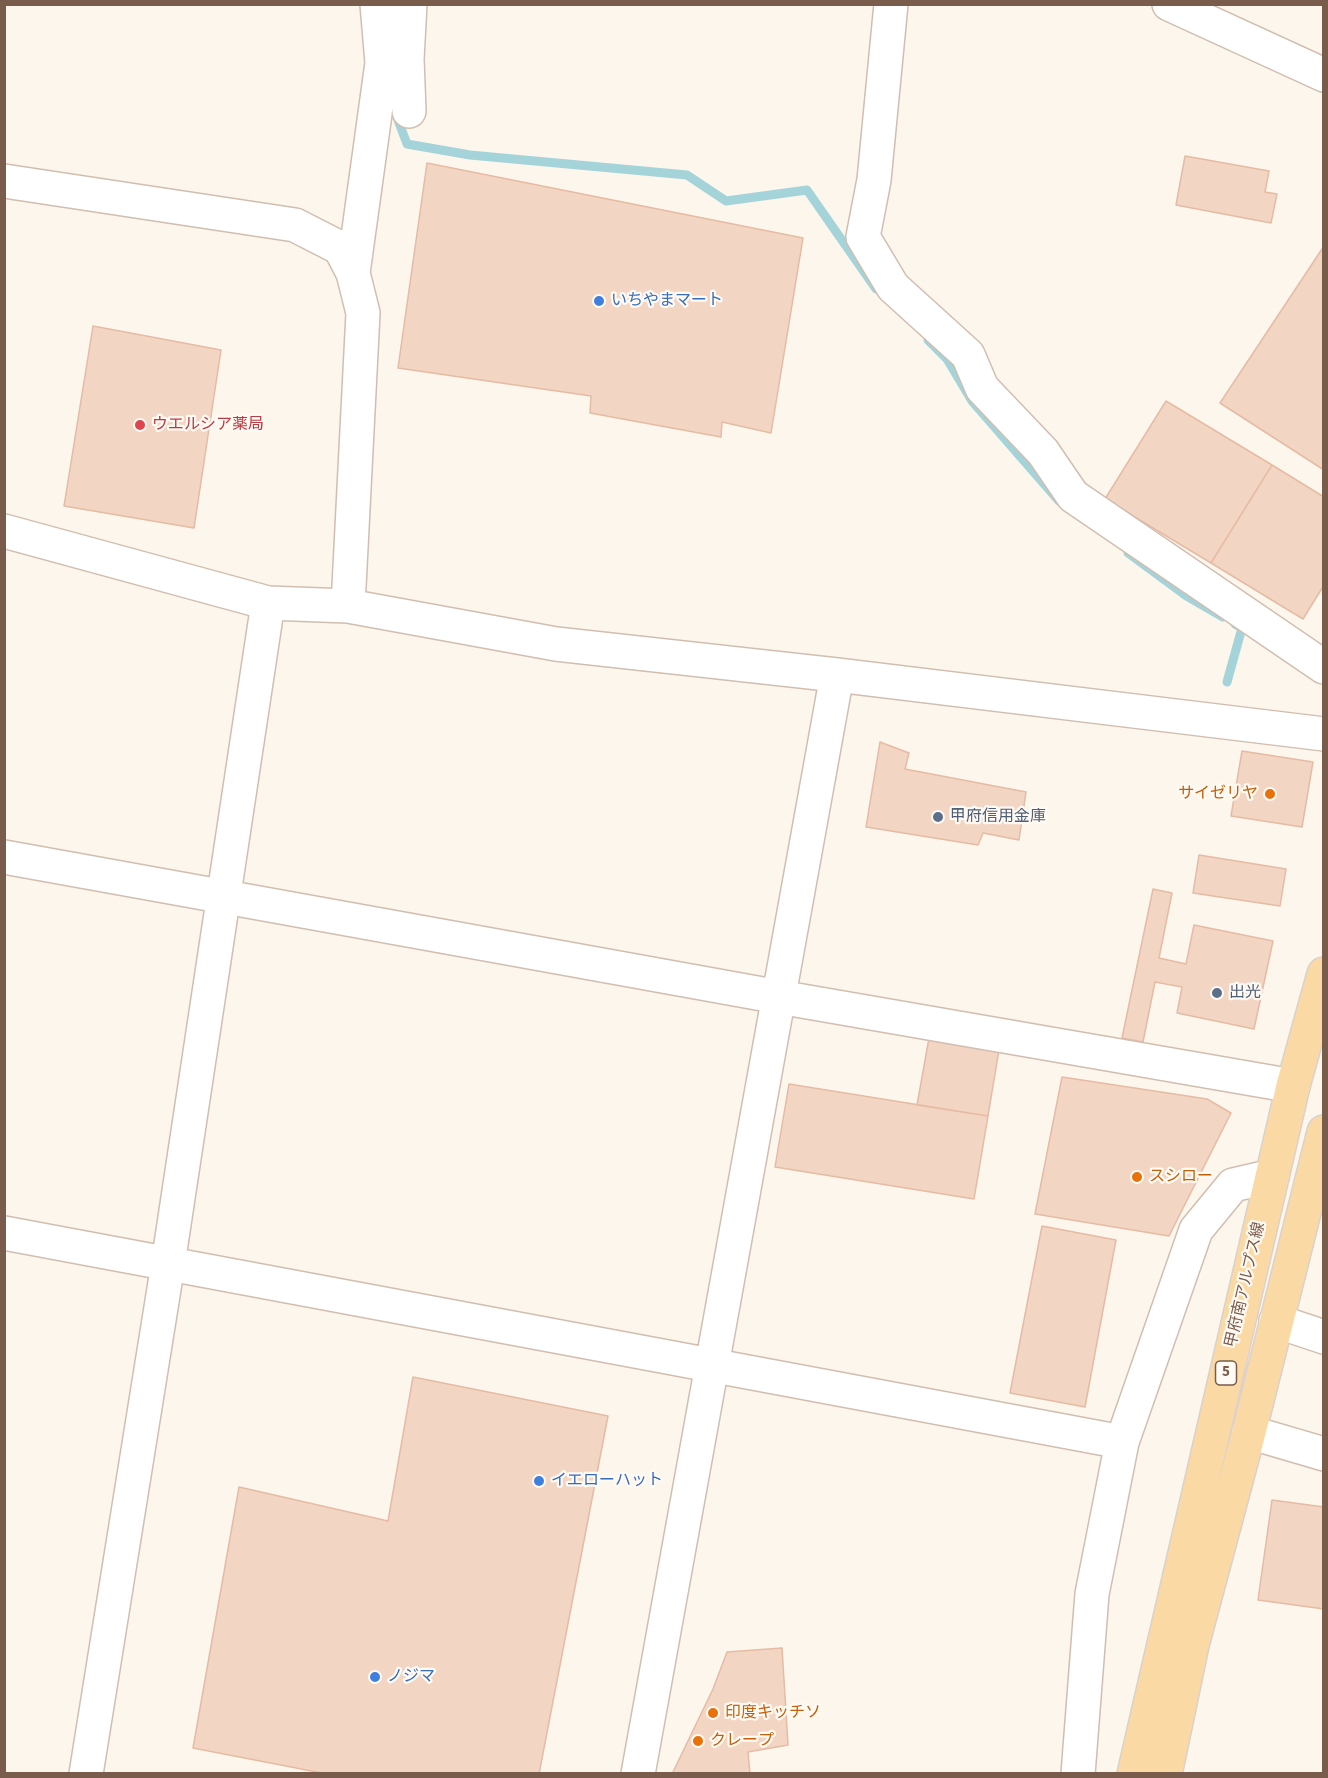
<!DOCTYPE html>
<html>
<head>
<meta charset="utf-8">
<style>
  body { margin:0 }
  #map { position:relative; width:1328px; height:1778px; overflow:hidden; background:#fdf6ec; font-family:"Source Sans 3",sans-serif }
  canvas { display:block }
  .frame { position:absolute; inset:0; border:6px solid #7a5c4d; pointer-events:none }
</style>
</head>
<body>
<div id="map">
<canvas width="1328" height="1778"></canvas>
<div class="frame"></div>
</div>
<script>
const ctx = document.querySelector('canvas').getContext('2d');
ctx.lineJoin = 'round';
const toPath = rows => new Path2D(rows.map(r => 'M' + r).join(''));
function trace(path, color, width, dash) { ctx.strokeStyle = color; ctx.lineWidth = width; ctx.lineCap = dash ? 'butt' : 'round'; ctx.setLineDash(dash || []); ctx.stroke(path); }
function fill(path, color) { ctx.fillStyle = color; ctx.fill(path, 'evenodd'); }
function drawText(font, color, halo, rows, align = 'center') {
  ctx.font = font + ' "Source Sans 3","Noto Sans JP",sans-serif'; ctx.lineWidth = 4.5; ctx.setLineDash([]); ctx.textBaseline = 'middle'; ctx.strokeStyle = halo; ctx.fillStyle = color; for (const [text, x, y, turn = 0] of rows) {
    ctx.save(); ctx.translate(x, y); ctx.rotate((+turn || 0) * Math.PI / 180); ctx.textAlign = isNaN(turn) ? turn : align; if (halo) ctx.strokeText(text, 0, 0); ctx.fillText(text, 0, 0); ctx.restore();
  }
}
const stream = toPath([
  [395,112,407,144,470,155,687,175,726,201,807,190,876,289],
  [928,340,947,359,972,401,1059,501],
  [1128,553,1185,595,1223,617],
  [1227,682,1242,628,1235,624]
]);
const building = toPath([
  [1185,156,1269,171,1265,192,1277,194,1271,223,1176,205,1185,156],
  [427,163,803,238,771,433,722,422,721,437,590,413,591,396,398,368,427,163],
  [1324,246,1324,470,1220,403,1324,246],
  [93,326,221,350,194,528,64,506,93,326],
  [1166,401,1272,465,1211,563,1105,499,1166,401],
  [1272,465,1324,497,1324,585,1303,619,1211,563,1272,465],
  [880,742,909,753,905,769,1026,792,1019,840,983,833,978,845,866,827,880,742],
  [1242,751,1313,762,1302,827,1231,816,1242,751],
  [1199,855,1286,869,1280,906,1193,893,1199,855],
  [1153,889,1172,893,1159,958,1186,964,1194,925,1273,941,1254,1029,1177,1013,1182,987,1155,982,1143,1042,1122,1038,1153,889],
  [929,1038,999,1050,988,1116,917,1105,929,1038],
  [1062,1077,1207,1099,1231,1113,1169,1236,1035,1214,1062,1077],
  [789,1084,988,1116,974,1199,775,1167,789,1084],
  [1042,1226,1116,1240,1085,1407,1010,1393,1042,1226],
  [413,1377,608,1416,539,1774,327,1774,193,1748,239,1487,388,1521,413,1377],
  [1272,1500,1324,1507,1324,1609,1258,1600,1272,1500],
  [782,1648,788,1745,748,1752,750,1774,672,1774,713,1689,727,1652,782,1648]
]);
const minor = toPath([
  [891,4,874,180,863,237,893,287,968,355,982,388,1043,452,1073,496,1324,667],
  [1169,4,1324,75],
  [409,111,407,59,410,4],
  [4,181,295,225,340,248,353,273,363,313,348,606],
  [353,273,382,63,377,4],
  [4,531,268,603,348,606,556,644,837,675,1324,734],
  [4,857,779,997,1293,1086],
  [4,1233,1122,1442],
  [1276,1321,1324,1337],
  [1249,1432,1324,1454],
  [86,1774,168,1264,268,603],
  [638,1774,837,675],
  [1078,1774,1092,1594,1122,1442,1196,1230,1233,1185,1272,1176]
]);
const major = toPath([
  [1134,1774,1293,1086,1324,974],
  [1165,1774,1192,1645,1249,1432,1324,1132]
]);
const markers = [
  [599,301,6,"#3f7fe0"],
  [140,425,6,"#e0444e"],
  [1270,794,6,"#e8710a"],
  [938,817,6,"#5c6f8a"],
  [1217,993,6,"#5c6f8a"],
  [1137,1177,6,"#e8710a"],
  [539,1481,6,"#3f7fe0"],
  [375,1677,6,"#3f7fe0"],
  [713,1713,6,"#e8710a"],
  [698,1741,6,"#e8710a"]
];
const shields = [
  [1226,1373,21]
];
const shieldNames = [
  ["5",1226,1373]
];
const shopNames = [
  ["いちやまマート",611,301],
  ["イエローハット",551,1481],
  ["ノジマ",387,1677]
];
const healthNames = [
  ["ウエルシア薬局",152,425]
];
const foodNames = [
  ["サイゼリヤ",1258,794,"right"],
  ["スシロー",1149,1177],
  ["印度キッチソ",725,1713],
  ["クレープ",710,1741]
];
const serviceNames = [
  ["甲府信用金庫",950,817],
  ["出光",1229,993]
];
const streetNames = [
  ["甲府南アルプス線",1246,1285,-77]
];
trace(stream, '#a5d3da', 9);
fill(building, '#f3d5c3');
trace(building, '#e6bba3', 1.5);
trace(minor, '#d1beb0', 36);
trace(major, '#dad1cd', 36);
trace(minor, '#fff', 33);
trace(major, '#fbd9a5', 33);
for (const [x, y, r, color] of markers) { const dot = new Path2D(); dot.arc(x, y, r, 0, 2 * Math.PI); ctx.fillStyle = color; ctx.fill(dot); trace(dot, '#fffaf3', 2); }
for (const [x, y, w] of shields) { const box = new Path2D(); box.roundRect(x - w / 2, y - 12, w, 24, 4.5); ctx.fillStyle = '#fffaf3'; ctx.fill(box); trace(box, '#7a5c4d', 1.5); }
drawText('bold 15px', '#7a5c4d', null, shieldNames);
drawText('16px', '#366cbe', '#fffaf3', shopNames, 'left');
drawText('16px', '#be3a42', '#fffaf3', healthNames, 'left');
drawText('16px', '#c56008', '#fffaf3', foodNames, 'left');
drawText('16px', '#4e5e75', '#fffaf3', serviceNames, 'left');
drawText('16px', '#7a5c4d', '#fffaf3', streetNames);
</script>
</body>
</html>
